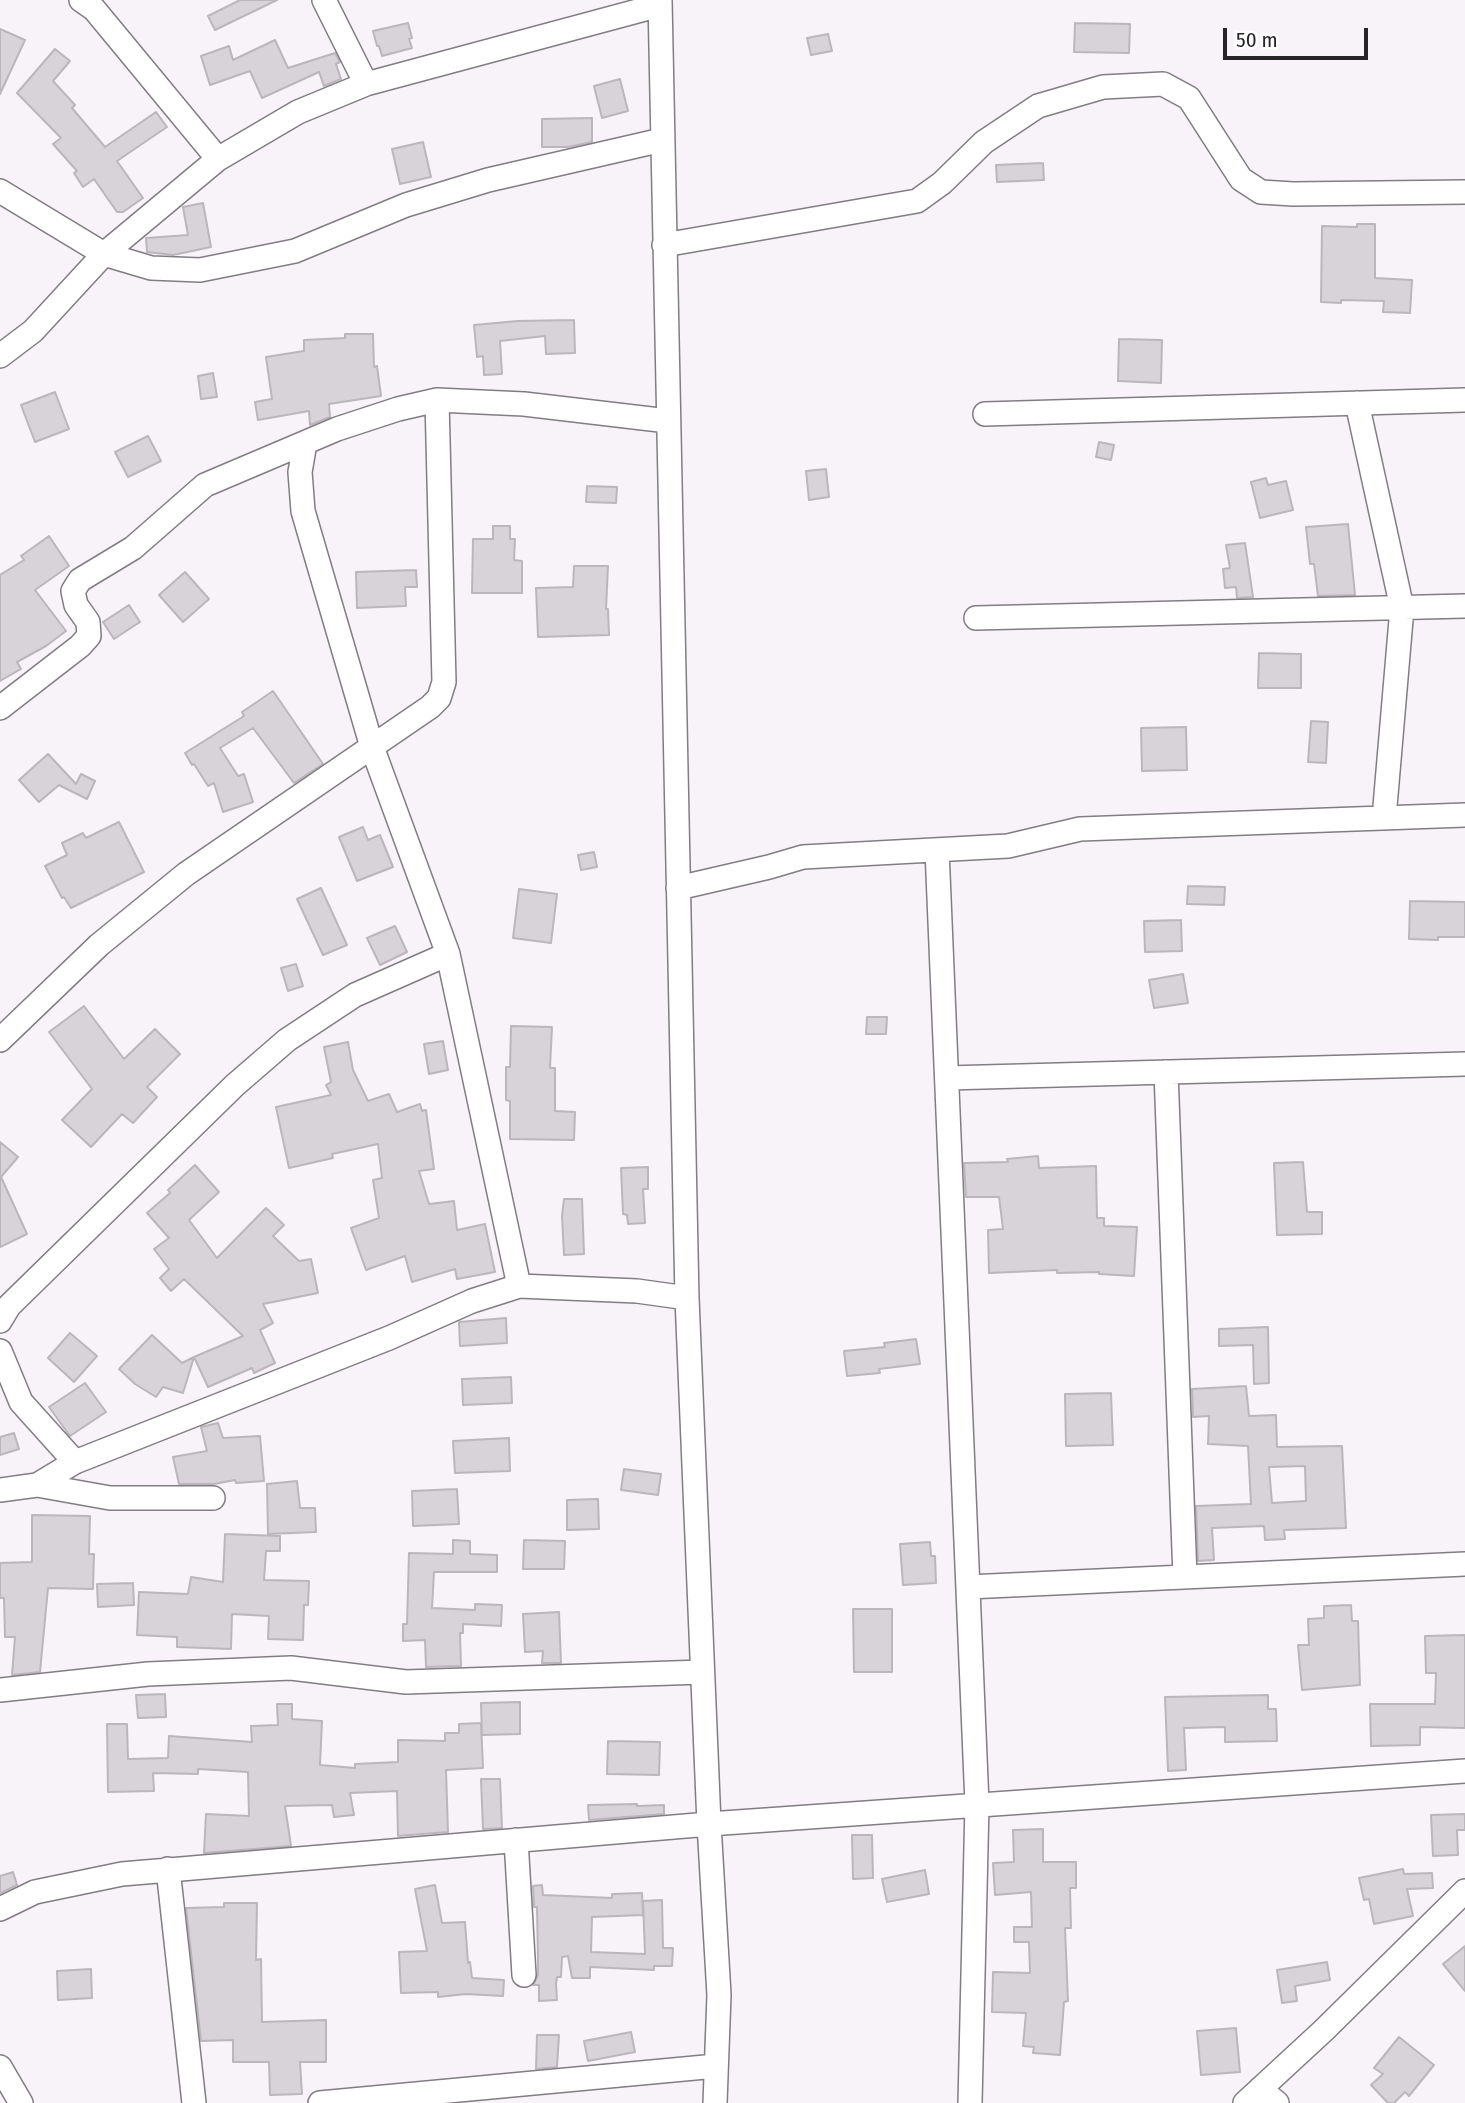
<!DOCTYPE html>
<html>
<head>
<meta charset="utf-8">
<style>
  body { margin:0 }
  #map { position:relative; width:1465px; height:2103px; overflow:hidden; background:#f8f3f8; font-family:"Fira Sans Condensed",sans-serif }
  canvas { display:block }
  .scale { position:absolute; left:1223px; top:28px; width:145px; height:32px; box-sizing:border-box; border:4px solid #262426; border-top:0; padding-left:9px; font-size:21px; line-height:24px; white-space:nowrap; color:#262426; -webkit-text-stroke:5px #fff; paint-order:stroke }
</style>
</head>
<body>
<div id="map">
<canvas width="1465" height="2103"></canvas>
<div class="scale">50 m</div>
</div>
<script>
const ctx = document.querySelector('canvas').getContext('2d');
ctx.lineJoin = 'round';
function fill(path, color) { ctx.fillStyle = color; ctx.fill(path, 'evenodd'); }
const toPath = rows => new Path2D(rows.map(r => 'M' + r).join(''));
function trace(path, color, width, dash) { ctx.strokeStyle = color; ctx.lineWidth = width; ctx.lineCap = dash ? 'butt' : 'round'; ctx.setLineDash(dash || []); ctx.stroke(path); }
const building = toPath([
  [240,0,277,0,215,30,208,16,240,0],
  [408,23,412,38,409,39,412,48,382,56,379,46,377,46,373,31,408,23],
  [1075,23,1130,24,1129,53,1074,52,1075,23],
  [0,29,25,40,0,94,0,29],
  [828,34,832,51,811,55,807,38,828,34],
  [275,40,288,68,335,53,340,62,336,64,341,79,324,86,319,72,262,98,250,71,210,85,201,56,229,46,233,60,275,40],
  [55,49,70,61,53,81,75,105,72,108,105,147,156,112,167,127,117,161,143,198,123,212,117,212,94,179,83,187,74,173,77,171,53,144,61,138,17,93,55,49],
  [620,79,628,111,602,118,594,86,620,79],
  [592,118,592,142,568,147,542,147,542,119,592,118],
  [423,142,431,177,400,184,392,149,423,142],
  [1043,163,1044,180,997,182,996,165,1043,163],
  [203,203,211,247,173,255,147,252,146,238,188,235,183,207,203,203],
  [1357,224,1375,224,1375,278,1412,280,1410,313,1383,312,1384,301,1341,300,1341,303,1321,302,1322,226,1357,227,1357,224],
  [574,320,575,353,546,354,545,336,500,341,502,374,484,375,483,356,477,357,474,325,518,321,574,320],
  [345,334,373,334,374,367,377,366,381,396,329,404,330,417,310,425,309,411,258,420,255,402,272,399,266,357,304,351,304,340,345,338,345,334],
  [1119,339,1162,340,1161,383,1118,381,1119,339],
  [213,373,217,397,201,399,198,376,213,373],
  [55,392,69,429,35,442,21,405,55,392],
  [148,436,161,461,128,477,115,452,148,436],
  [1099,442,1114,445,1111,460,1096,457,1099,442],
  [826,469,829,497,809,500,806,471,826,469],
  [1266,478,1268,485,1286,481,1293,510,1260,518,1251,482,1266,478],
  [587,486,617,487,616,503,586,502,587,486],
  [1348,524,1355,595,1318,596,1314,564,1310,564,1306,527,1348,524],
  [493,526,510,526,510,539,515,539,514,560,522,561,522,593,472,593,473,539,493,539,493,526],
  [49,536,69,566,35,590,66,631,46,646,17,662,21,669,0,681,0,575,24,560,21,556,49,536],
  [1245,543,1253,597,1237,598,1236,587,1225,588,1223,569,1230,568,1226,545,1245,543],
  [574,566,608,566,606,609,608,609,609,635,538,637,536,588,573,587,574,566],
  [416,570,417,587,405,587,406,606,357,608,356,572,416,570],
  [185,572,209,599,183,622,159,595,185,572],
  [129,605,140,622,114,639,103,622,129,605],
  [1259,653,1301,654,1301,688,1258,688,1259,653],
  [273,691,323,764,294,783,253,728,220,748,238,776,244,774,253,802,223,812,214,783,208,786,194,764,192,765,185,753,244,716,242,712,273,691],
  [1311,721,1328,722,1326,763,1308,762,1311,721],
  [1186,727,1187,770,1142,771,1141,728,1186,727],
  [48,754,76,784,81,774,95,781,87,799,59,785,39,802,19,780,48,754],
  [119,822,144,872,71,908,64,897,62,898,45,866,67,855,62,843,83,833,86,838,119,822],
  [363,827,368,840,380,835,393,867,357,881,339,837,363,827],
  [594,852,597,867,581,870,578,855,594,852],
  [1188,886,1225,887,1224,905,1187,904,1188,886],
  [321,888,347,945,323,955,297,899,321,888],
  [519,889,557,894,551,943,513,938,519,889],
  [1410,901,1465,902,1465,937,1438,937,1438,940,1409,939,1410,901],
  [1181,920,1182,951,1145,952,1144,921,1181,920],
  [395,926,407,952,380,965,367,938,395,926],
  [296,964,303,986,288,991,281,968,296,964],
  [1183,974,1188,1003,1154,1008,1149,980,1183,974],
  [84,1006,124,1059,155,1029,180,1054,147,1087,157,1097,133,1123,122,1114,91,1147,62,1120,92,1089,49,1032,84,1006],
  [867,1017,887,1017,886,1034,866,1034,867,1017],
  [511,1026,552,1027,550,1068,555,1068,555,1111,575,1112,574,1140,510,1139,510,1101,506,1100,506,1067,510,1067,511,1026],
  [443,1041,448,1070,429,1074,424,1044,443,1041],
  [348,1042,353,1070,368,1101,389,1094,397,1112,420,1104,422,1111,426,1110,434,1169,419,1171,429,1204,454,1201,457,1230,485,1224,495,1272,457,1279,455,1269,412,1282,405,1256,366,1270,351,1228,379,1218,373,1180,382,1178,378,1144,332,1154,333,1158,289,1168,276,1107,331,1095,326,1085,331,1082,324,1047,348,1042],
  [0,1142,18,1157,1,1177,27,1234,0,1247,0,1142],
  [1038,1156,1039,1168,1096,1166,1097,1218,1104,1218,1104,1226,1137,1227,1134,1276,1099,1274,1099,1272,1057,1273,1057,1270,989,1273,988,1230,1003,1229,999,1197,966,1197,964,1163,1008,1162,1007,1159,1038,1156],
  [1303,1162,1307,1212,1322,1212,1322,1234,1277,1235,1274,1163,1303,1162],
  [195,1165,219,1192,189,1220,217,1258,266,1208,284,1225,273,1236,299,1261,311,1259,318,1293,263,1304,273,1323,260,1330,275,1363,254,1373,252,1368,208,1387,194,1357,243,1336,184,1279,171,1291,160,1278,169,1269,154,1249,169,1238,147,1213,170,1193,168,1190,195,1165],
  [648,1167,648,1189,643,1189,645,1223,628,1224,627,1215,623,1214,621,1168,648,1167],
  [564,1199,582,1199,584,1254,564,1255,562,1216,564,1199],
  [506,1318,507,1343,460,1346,459,1322,506,1318],
  [1268,1327,1269,1383,1254,1384,1253,1345,1219,1346,1219,1329,1268,1327],
  [70,1333,97,1356,74,1382,48,1358,70,1333],
  [152,1335,182,1363,194,1357,183,1393,163,1387,156,1397,135,1384,119,1369,152,1335],
  [916,1339,920,1364,879,1369,880,1373,847,1376,844,1351,885,1347,884,1343,916,1339],
  [511,1377,512,1403,463,1405,462,1379,511,1377],
  [85,1383,106,1412,70,1436,49,1407,85,1383],
  [1246,1386,1249,1416,1276,1415,1277,1447,1342,1446,1346,1528,1284,1530,1285,1539,1265,1540,1264,1526,1212,1528,1214,1560,1198,1561,1196,1506,1251,1504,1248,1446,1208,1444,1209,1416,1193,1417,1192,1389,1246,1386],
  [1305,1466,1306,1501,1272,1503,1269,1467,1305,1466],
  [1111,1393,1113,1445,1066,1446,1065,1394,1111,1393],
  [218,1423,223,1438,260,1436,264,1481,236,1483,235,1480,214,1484,179,1484,173,1457,207,1451,201,1427,218,1423],
  [14,1433,19,1449,0,1455,0,1437,14,1433],
  [509,1438,510,1471,455,1473,453,1441,509,1438],
  [624,1469,661,1474,658,1495,621,1490,624,1469],
  [297,1481,300,1508,315,1508,316,1532,268,1534,267,1484,297,1481],
  [457,1489,459,1524,413,1526,412,1491,457,1489],
  [598,1499,599,1529,567,1530,567,1500,598,1499],
  [32,1515,90,1516,89,1554,94,1554,93,1589,48,1588,40,1672,12,1675,15,1637,5,1637,4,1598,0,1598,0,1563,32,1562,32,1515],
  [225,1534,280,1536,280,1551,266,1551,264,1580,309,1581,308,1605,304,1605,303,1640,268,1639,269,1616,232,1614,231,1649,177,1647,177,1637,137,1635,139,1592,188,1594,191,1577,223,1582,225,1534],
  [453,1540,470,1541,470,1554,497,1555,497,1572,434,1572,432,1608,475,1610,475,1604,502,1605,501,1626,463,1624,463,1633,460,1633,461,1666,426,1667,425,1640,403,1641,403,1624,407,1624,409,1553,453,1554,453,1540],
  [524,1540,565,1541,564,1569,523,1569,524,1540],
  [930,1542,931,1556,935,1556,936,1583,903,1585,900,1544,930,1542],
  [133,1583,134,1605,98,1607,97,1584,133,1583],
  [1351,1605,1352,1621,1358,1621,1360,1685,1302,1690,1298,1645,1309,1645,1308,1619,1324,1618,1324,1606,1351,1605],
  [853,1609,892,1609,892,1672,854,1672,853,1609],
  [559,1612,561,1663,542,1663,543,1651,525,1652,523,1614,559,1612],
  [1465,1635,1465,1728,1420,1727,1420,1745,1371,1746,1370,1704,1435,1704,1436,1673,1426,1673,1425,1636,1465,1635],
  [165,1694,166,1717,138,1718,136,1695,165,1694],
  [1268,1695,1268,1709,1276,1709,1277,1741,1225,1742,1225,1727,1184,1728,1186,1770,1168,1771,1165,1697,1268,1695],
  [520,1702,520,1734,482,1735,481,1703,520,1702],
  [277,1704,292,1704,292,1719,322,1721,320,1765,355,1768,355,1764,398,1762,398,1740,445,1741,445,1733,459,1733,459,1724,481,1723,483,1768,446,1770,448,1832,398,1836,397,1791,350,1793,354,1815,334,1817,332,1805,285,1806,291,1846,204,1853,206,1814,249,1816,248,1772,198,1769,198,1774,153,1773,154,1791,108,1792,107,1724,127,1724,128,1759,168,1758,169,1736,252,1742,251,1726,278,1725,277,1704],
  [608,1741,660,1742,659,1775,607,1774,608,1741],
  [481,1779,500,1779,502,1828,483,1829,481,1779],
  [637,1804,637,1806,664,1805,664,1814,589,1820,588,1805,637,1804],
  [1465,1814,1465,1830,1457,1830,1458,1855,1433,1856,1431,1815,1465,1814],
  [1043,1829,1043,1862,1076,1862,1076,1888,1070,1888,1071,1928,1065,1928,1068,2001,1064,2002,1060,2055,1033,2053,1034,2047,1023,2046,1026,2013,992,2012,993,1972,1030,1973,1029,1942,1014,1942,1014,1927,1032,1927,1031,1892,995,1895,993,1863,1014,1862,1013,1830,1043,1829],
  [852,1835,872,1835,873,1878,853,1879,852,1835],
  [1403,1869,1404,1874,1432,1873,1433,1888,1407,1889,1413,1916,1374,1924,1369,1899,1364,1900,1359,1878,1403,1869],
  [925,1870,929,1894,887,1902,882,1879,925,1870],
  [13,1872,17,1885,0,1893,0,1876,13,1872],
  [435,1885,442,1923,465,1922,468,1963,470,1962,472,1978,504,1980,503,1996,466,1994,438,1997,438,1992,401,1993,399,1952,427,1951,415,1889,435,1885],
  [542,1885,543,1895,612,1898,612,1894,642,1893,643,1915,592,1917,591,1952,645,1954,643,1901,662,1900,663,1948,673,1948,672,1966,654,1966,654,1970,590,1967,590,1978,572,1978,568,1956,562,1957,561,1977,557,1977,556,1984,557,2000,539,2001,539,1985,533,1985,538,1975,538,1959,537,1907,534,1907,533,1886,542,1885],
  [224,1903,257,1903,256,1960,261,1959,262,2022,326,2020,326,2062,300,2062,302,2094,270,2095,269,2062,233,2062,233,2040,201,2041,186,1908,224,1907,224,1903],
  [1465,1946,1465,1991,1443,1964,1465,1946],
  [1327,1962,1330,1980,1295,1986,1297,2001,1282,2003,1277,1970,1327,1962],
  [91,1969,92,1998,58,2000,57,1971,91,1969],
  [1236,2028,1240,2072,1201,2075,1197,2031,1236,2028],
  [631,2032,635,2052,588,2061,584,2041,631,2032],
  [537,2035,559,2035,557,2067,536,2069,537,2035],
  [1399,2037,1434,2065,1409,2096,1405,2092,1394,2103,1388,2103,1371,2085,1383,2074,1374,2068,1399,2037]
]);
const minor = toPath([
  [81,0,94,9,218,159],
  [324,0,366,84],
  [660,0,687,1298,709,1824,719,1995,715,2103],
  [0,191,104,254,151,268,200,270,295,251,406,205,488,180,662,140],
  [664,245,917,201,942,183,984,142,1038,106,1103,87,1163,84,1189,98,1241,179,1261,192,1293,194,1465,192],
  [0,356,33,331,104,254,218,159,298,112,366,84,660,5],
  [1357,403,1402,608,1384,818],
  [985,414,1465,400],
  [305,443,300,472,303,511,372,747,448,954,519,1286],
  [976,618,1465,606],
  [0,708,80,646,89,636,88,622,76,605,73,591,80,580,133,548,205,485,337,429,398,409,437,400,524,404,668,421],
  [937,850,977,1804,970,2103],
  [678,888,769,867,803,857,1008,846,1080,829,1465,815],
  [0,1040,99,945,186,874,430,707,439,698,444,682,437,400],
  [1166,1072,1185,1577],
  [947,1078,1465,1064],
  [0,1321,9,1306,235,1085,287,1040,355,995,448,954],
  [0,1351,21,1402,75,1462],
  [37,1485,110,1498,213,1498],
  [0,1490,37,1485,75,1462,389,1338,472,1301,519,1286,637,1291,687,1298],
  [968,1587,1465,1564],
  [0,1690,148,1674,291,1668,406,1682,702,1672],
  [516,1840,524,1975],
  [168,1869,194,2103],
  [0,1909,35,1892,122,1874,709,1824,1465,1771],
  [0,2067,21,2103],
  [1260,2089,1277,2103],
  [320,2103,716,2066],
  [1245,2103,1323,2031,1465,1891]
]);
fill(building, '#d8d3d8');
trace(building, '#bbb6bb', 2);
trace(minor, '#817d82', 26);
trace(minor, '#fff', 23);
</script>
</body>
</html>
